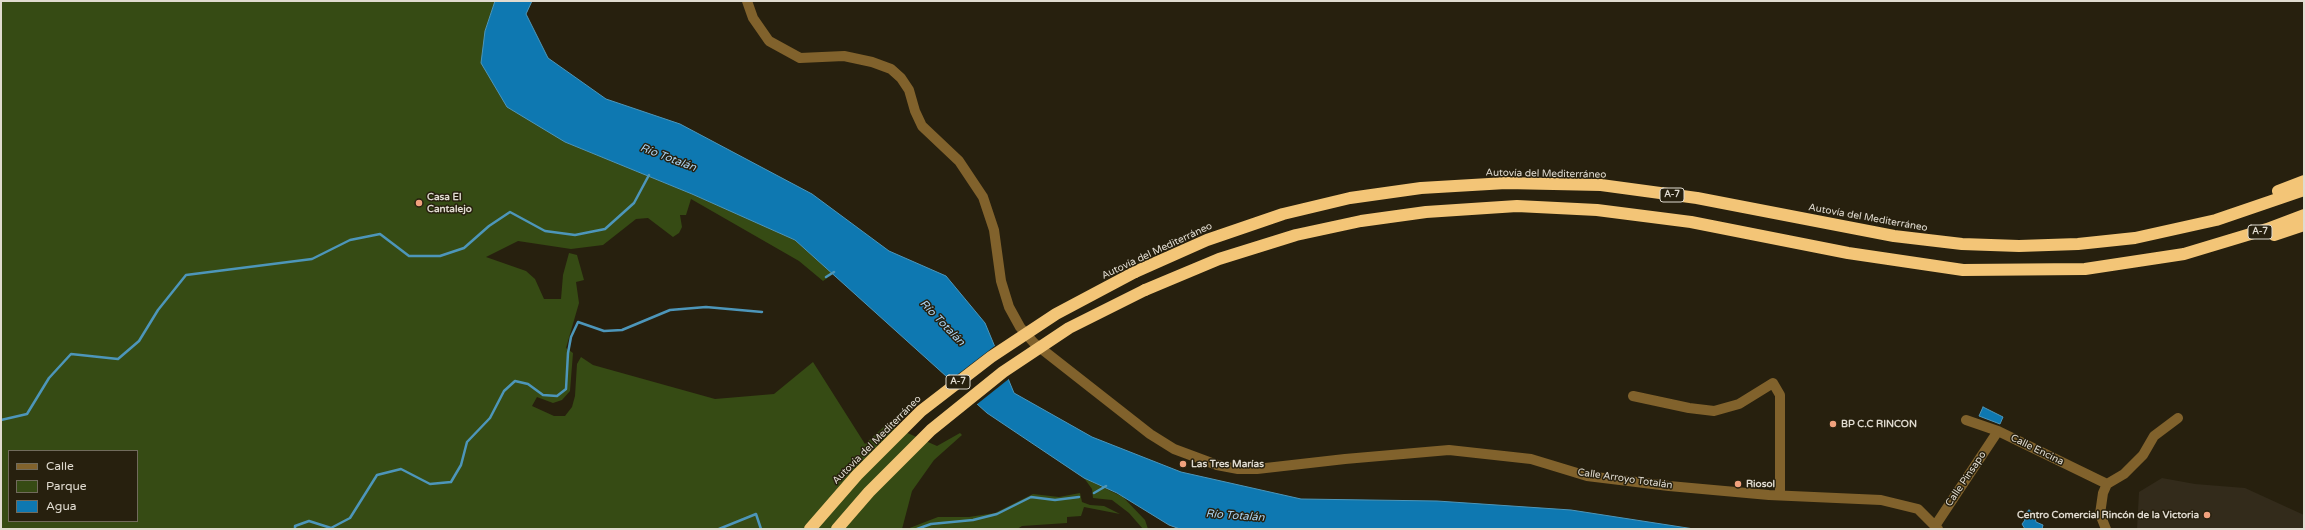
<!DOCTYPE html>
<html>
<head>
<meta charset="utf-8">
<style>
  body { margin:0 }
  #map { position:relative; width:2305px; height:530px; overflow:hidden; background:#27200e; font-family:"Varela Round",sans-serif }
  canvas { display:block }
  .frame { position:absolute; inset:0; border:2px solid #e0dbd0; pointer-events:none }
  .legend { position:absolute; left:8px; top:450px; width:130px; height:72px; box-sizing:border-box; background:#27200e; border:1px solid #716b5c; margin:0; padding:5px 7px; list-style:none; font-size:12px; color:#e0dbd0 }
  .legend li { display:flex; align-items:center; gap:8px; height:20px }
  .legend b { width:20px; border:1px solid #716b5c }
</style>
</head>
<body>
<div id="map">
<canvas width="2305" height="530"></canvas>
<div class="frame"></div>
<ul class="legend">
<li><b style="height:5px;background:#81622c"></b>Calle</li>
<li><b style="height:11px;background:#364b14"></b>Parque</li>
<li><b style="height:11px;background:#0e78b1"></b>Agua</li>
</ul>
</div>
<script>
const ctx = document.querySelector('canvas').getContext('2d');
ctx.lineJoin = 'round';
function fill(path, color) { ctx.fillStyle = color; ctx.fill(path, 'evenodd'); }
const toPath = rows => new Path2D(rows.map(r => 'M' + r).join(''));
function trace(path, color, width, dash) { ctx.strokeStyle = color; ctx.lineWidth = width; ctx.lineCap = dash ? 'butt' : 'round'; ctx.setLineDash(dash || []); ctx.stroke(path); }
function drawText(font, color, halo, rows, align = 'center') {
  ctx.font = font + ' "Varela Round",sans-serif'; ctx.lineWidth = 3; ctx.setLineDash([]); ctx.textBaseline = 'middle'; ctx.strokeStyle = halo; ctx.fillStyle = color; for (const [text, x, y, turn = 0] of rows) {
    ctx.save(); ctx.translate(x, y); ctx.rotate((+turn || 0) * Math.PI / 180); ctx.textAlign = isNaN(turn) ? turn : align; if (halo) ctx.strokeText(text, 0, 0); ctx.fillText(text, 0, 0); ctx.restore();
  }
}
const commercial = toPath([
  [2162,478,2195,484,2245,488,2304,515,2304,529,2137,529,2139,492]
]);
const green = toPath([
  [1,1,495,1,485,31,565,142,692,194,795,240,833,274,823,281,799,261,691,199,686,215,680,215,682,227,679,233,673,237,648,218,636,219,603,245,571,249,518,241,486,257,526,271,535,279,544,299,561,299,563,275,569,253,577,255,584,280,576,282,579,303,566,348,573,353,570,391,562,400,553,403,537,397,532,406,554,416,565,416,572,407,575,396,577,364,581,357,593,365,715,399,774,394,813,362,865,444,887,424,937,446,960,433,962,435,934,460,912,491,902,529,1,529],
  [9,451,137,451,137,521,9,521],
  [1084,478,1123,497,1145,520,1148,529,1143,529,1129,513,1112,500,1093,498,1092,489],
  [1080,493,1082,502,1090,505,1104,506,1120,514,1084,507,1081,516,1067,517,1067,523,1022,526,1017,529,907,529,938,517,969,517,995,513,1033,494,1059,497]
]);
const water = toPath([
  [495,1,532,1,526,14,548,58,606,99,680,124,812,194,889,251,946,276,985,323,1014,393,1092,437,1181,472,1301,499,1437,501,1571,510,1694,529,1180,529,1169,525,1117,493,1084,478,987,413,795,240,692,194,565,142,507,107,481,63,485,31,495,1],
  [1983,407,2003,417,2000,424,1979,416,1983,407],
  [2029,510,2034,514,2036,522,2043,525,2042,529,2025,529,2022,524,2025,520,2023,515,2029,510]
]);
const pier = toPath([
  [996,345,1010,378,976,405,949,381]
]);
const stream = toPath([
  [826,277,834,272],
  [1,420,27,414,49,378,71,354,118,359,139,341,158,310,186,275,312,259,350,240,380,234,409,256,440,256,464,248,489,226,510,212,545,231,575,235,605,229,634,203,649,175],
  [1094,493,1106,486],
  [295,529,295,526,309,521,331,528,350,518,377,475,401,469,430,484,451,482,461,465,467,442,490,418,504,391,515,381,528,384,543,395,557,396,566,389,568,353,571,337,578,322,604,331,622,330,670,310,706,307,762,312],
  [719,529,756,514,761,529],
  [917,529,931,524,973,520,997,514,1031,497,1055,500,1079,497]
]);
const minor = toPath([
  [747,1,753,18,769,41,800,58,844,56,872,62,891,69,901,78,909,90,915,111,922,126,959,161,983,197,994,230,1001,281,1009,307,1020,327,1034,343,1150,434,1174,449,1217,465,1238,469,1257,469,1345,459,1449,450,1531,459,1587,476,1669,486,1769,495,1881,500,1918,509,1938,529],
  [1633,396,1689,408,1714,411,1739,404,1773,383,1780,395,1780,495],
  [1966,420,1998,431,2107,484],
  [2107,484,2124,474,2143,455,2154,436,2178,418],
  [1935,526,1998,431],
  [2106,529,2100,514,2103,493,2107,484]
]);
const highway = toPath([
  [2278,191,2304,181],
  [2274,235,2304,225],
  [1135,272,1207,240,1283,214,1350,198,1421,188,1506,183,1601,185,1697,198,1894,236,1962,244,2019,246,2078,244,2135,238,2216,220,2304,190],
  [1145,290,1219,259,1296,235,1361,221,1426,212,1517,206,1597,210,1691,222,1848,253,1963,270,2085,269,2184,254,2267,229,2304,215]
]);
const highwayBridge = toPath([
  [810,529,857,475,921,411,991,357,1056,314,1135,272],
  [837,529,869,492,931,430,1003,372,1069,328,1145,290]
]);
const markers = [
  [419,203,4,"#f1a17d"],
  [1833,424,4,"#f1a17d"],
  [1183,464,4,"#f1a17d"],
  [1738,484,4,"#f1a17d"],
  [2207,515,4,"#f1a17d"]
];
const shields = [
  [1672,195,24],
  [2260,232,24],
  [958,382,24]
];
const shieldNames = [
  ["A-7",1672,195],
  ["A-7",2260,232],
  ["A-7",958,382]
];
const streetNames = [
  ["Autovía del Mediterráneo",1546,174,1],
  ["Autovía del Mediterráneo",1868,218,10],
  ["Autovía del Mediterráneo",1157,251,-25],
  ["Autovía del Mediterráneo",877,440,-45],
  ["Calle Encina",2037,450,26],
  ["Calle Arroyo Totalán",1625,479,8],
  ["Calle Pinsapo",1966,479,-56]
];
const poiNames = [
  ["Casa El",427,197],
  ["Cantalejo",427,209],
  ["BP C.C RINCON",1841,424],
  ["Las Tres Marías",1191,464],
  ["Riosol",1746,484],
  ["Centro Comercial Rincón de la Victoria",2199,515,"right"]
];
const waterNames = [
  ["Río Totalán",668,158,21],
  ["Río Totalán",942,323,46],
  ["Río Totalán",1235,516,4]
];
fill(commercial, '#332b1b');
fill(green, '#364b14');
fill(water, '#0e78b1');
trace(water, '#4d96ba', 1);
fill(pier, '#27200e');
trace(stream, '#4d96ba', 2.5);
trace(minor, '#81622c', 10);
trace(highway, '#f3c577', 12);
trace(highwayBridge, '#f3c577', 12);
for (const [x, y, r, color] of markers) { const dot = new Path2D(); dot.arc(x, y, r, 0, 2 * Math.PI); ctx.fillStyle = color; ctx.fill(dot); trace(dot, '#27200e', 1.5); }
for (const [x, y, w] of shields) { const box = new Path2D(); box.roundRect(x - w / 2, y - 7, w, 14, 3); ctx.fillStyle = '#27200e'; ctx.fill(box); trace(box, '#e0dbd0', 1); }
drawText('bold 9px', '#e0dbd0', null, shieldNames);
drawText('10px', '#e0dbd0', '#27200e', streetNames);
drawText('bold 10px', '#e0dbd0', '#27200e', poiNames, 'left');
drawText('italic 11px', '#abd4f3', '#27200e', waterNames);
</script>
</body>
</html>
